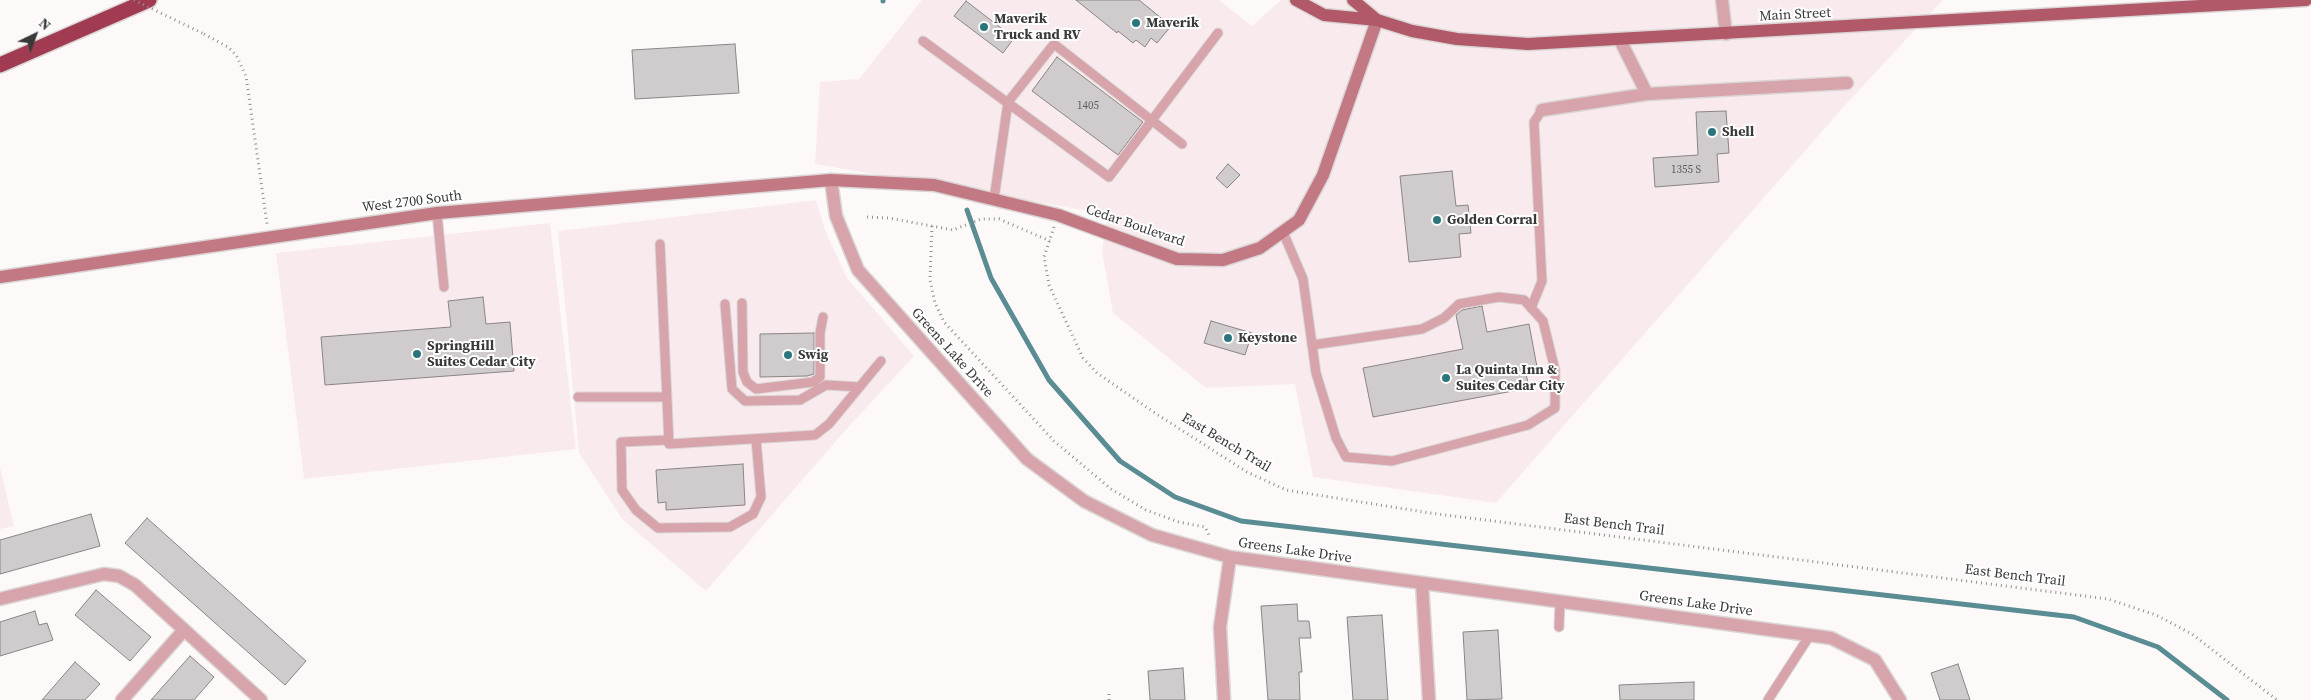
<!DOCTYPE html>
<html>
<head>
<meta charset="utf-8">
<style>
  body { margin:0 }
  #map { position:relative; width:2311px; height:700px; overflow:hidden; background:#fef9f9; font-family:"Source Serif 4",serif }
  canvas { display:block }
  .north { position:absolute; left:10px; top:10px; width:50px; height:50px; -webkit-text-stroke:4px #fff; paint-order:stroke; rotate:42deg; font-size:14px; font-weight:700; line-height:20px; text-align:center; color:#3a3939 }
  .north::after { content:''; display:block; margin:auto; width:18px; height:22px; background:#3a3939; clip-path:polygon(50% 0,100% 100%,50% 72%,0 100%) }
</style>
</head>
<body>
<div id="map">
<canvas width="2311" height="700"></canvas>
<div class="north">N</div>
</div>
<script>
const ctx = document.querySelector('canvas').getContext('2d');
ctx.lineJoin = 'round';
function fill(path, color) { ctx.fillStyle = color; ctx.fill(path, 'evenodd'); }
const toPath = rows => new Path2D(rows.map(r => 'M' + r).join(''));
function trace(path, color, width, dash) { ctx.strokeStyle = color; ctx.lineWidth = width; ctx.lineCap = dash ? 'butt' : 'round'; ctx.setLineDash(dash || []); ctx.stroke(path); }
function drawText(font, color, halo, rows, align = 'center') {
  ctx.font = font + ' "Source Serif 4",serif'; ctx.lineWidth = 4; ctx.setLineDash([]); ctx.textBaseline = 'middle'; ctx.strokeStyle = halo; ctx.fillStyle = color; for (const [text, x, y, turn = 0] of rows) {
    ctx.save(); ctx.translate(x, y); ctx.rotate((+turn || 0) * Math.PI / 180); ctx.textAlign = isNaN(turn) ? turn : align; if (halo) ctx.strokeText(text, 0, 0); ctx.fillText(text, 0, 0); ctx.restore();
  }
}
const built = toPath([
  [922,0,1219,0,1252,26,1281,0,1943,0,1847,103,1496,503,1313,477,1295,384,1206,388,1113,313,1102,252,1107,214,815,164,820,82,859,79],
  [816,200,825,230,847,278,914,356,843,433,706,591,623,520,579,453,558,231],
  [550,223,576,449,304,479,276,253],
  [0,467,14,526,0,529]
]);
const stream = toPath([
  [883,0,883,1],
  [967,210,991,278,1049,380,1120,461,1175,497,1241,521,2074,617,2158,647,2227,700]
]);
const building = toPath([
  [1076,0,1139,0,1171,26,1157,43,1151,38,1145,47,1136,40,1133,43,1118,31,1117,33,1076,0],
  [966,1,1014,38,1003,53,954,16,966,1],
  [735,44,739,93,635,99,632,50,735,44],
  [1057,57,1143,122,1118,155,1032,91,1057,57],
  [1726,111,1729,153,1717,154,1719,182,1655,187,1653,158,1698,155,1696,112,1726,111],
  [1228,164,1240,175,1227,188,1216,178,1228,164],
  [1452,171,1456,206,1468,205,1471,233,1459,234,1461,257,1409,262,1400,176,1452,171],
  [483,297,486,324,510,322,514,371,325,385,321,337,451,327,448,301,483,297],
  [1482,306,1487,332,1529,324,1537,367,1525,369,1529,388,1373,417,1363,368,1463,349,1456,315,1462,310,1482,306],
  [1211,321,1252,333,1245,355,1204,343,1211,321],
  [814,333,814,374,807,376,760,377,760,334,814,333],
  [743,464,745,505,666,510,666,502,658,503,656,470,743,464],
  [91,514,100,546,0,574,0,540,91,514],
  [147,518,306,661,285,685,125,543,147,518],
  [96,590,151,637,130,661,75,615,96,590],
  [1297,604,1298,621,1309,621,1311,638,1299,638,1302,672,1299,672,1300,700,1268,700,1261,606,1297,604],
  [35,611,39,625,47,623,53,640,0,656,0,622,35,611],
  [1382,615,1388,700,1353,700,1347,617,1382,615],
  [1498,630,1502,699,1467,700,1463,632,1498,630],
  [190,656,214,677,194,700,151,700,190,656],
  [75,662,100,684,85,700,42,700,75,662],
  [1958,664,1970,700,1940,700,1931,673,1958,664],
  [1183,668,1185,700,1150,700,1148,671,1183,668],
  [1694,682,1694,700,1620,700,1619,685,1694,682]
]);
const path = toPath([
  [204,34,228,47,236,55,246,76,267,224],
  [867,217,889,218,953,230,981,219,999,219,1050,241],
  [932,226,930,280,935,303,944,322,1054,441,1111,489,1146,510,1179,522,1205,527,1209,535],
  [1054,227,1044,257,1049,285,1083,358,1097,373,1158,415,1247,472,1286,490,1430,513,2108,599,2156,615,2192,634,2277,700],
  [1109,700,1109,693]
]);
const lane = toPath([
  [923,41,1109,177,1218,33],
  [994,199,1008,102,1054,44,1182,144],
  [437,213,444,287],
  [1283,232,1303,279,1316,373,1336,438,1346,457,1392,461,1528,425,1555,408,1555,370,1543,321,1524,300,1499,297,1459,304,1444,318,1422,329,1312,345],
  [660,244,669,444,815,435,829,424,881,361],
  [742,303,743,372,747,382,756,389,813,382,820,377,820,333,823,317],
  [725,304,732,389,745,401,800,400,826,385,860,387],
  [1531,308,1542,281,1534,122,1542,110],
  [578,397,667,397],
  [669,440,621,442,622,490,636,510,658,528,730,527,753,514,761,497,756,439],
  [1559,627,1560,601],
  [1768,700,1810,635]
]);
const street = toPath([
  [1722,0,1726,34],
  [1620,40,1647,94],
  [1542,110,1647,94,1847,83],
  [831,180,836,216,858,270,1027,459,1084,501,1152,535,1230,557,1831,638,1875,660,1900,700],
  [1422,583,1429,700],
  [0,599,104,574,119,576,135,585,261,700],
  [122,700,184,630],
  [1224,700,1220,627,1230,557]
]);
const secondary = toPath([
  [0,277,437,213,831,180,934,185,1058,215,1177,259,1223,260,1260,248,1299,220,1323,175,1377,20]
]);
const primary = toPath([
  [1296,0,1324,15,1377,20,1412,31,1457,39,1528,44,2306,0],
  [1353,0,1377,20]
]);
const highway = toPath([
  [0,65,149,0]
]);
const pathBridge = toPath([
  [134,0,204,34]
]);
const markers = [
  [1136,23,5,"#2c757d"],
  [984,27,5,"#2c757d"],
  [1712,132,5,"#2c757d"],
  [1437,220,5,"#2c757d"],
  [1228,338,5,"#2c757d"],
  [417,354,5,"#2c757d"],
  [788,355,5,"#2c757d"],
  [1446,378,5,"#2c757d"]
];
const numberNames = [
  ["1405",1088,106],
  ["1355 S",1686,170]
];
const streetNames = [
  ["Main Street",1795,15,-3],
  ["West 2700 South",412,202,-7],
  ["Cedar Boulevard",1135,226,19],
  ["Greens Lake Drive",952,353,48],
  ["East Bench Trail",1226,443,31],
  ["East Bench Trail",1614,525,7],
  ["Greens Lake Drive",1295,551,8],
  ["East Bench Trail",2015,576,7],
  ["Greens Lake Drive",1696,604,8]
];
const poiNames = [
  ["Maverik",994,19],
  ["Truck and RV",994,35],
  ["Maverik",1146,23],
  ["Shell",1722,132],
  ["Golden Corral",1447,220],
  ["Keystone",1238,338],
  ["SpringHill",427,346],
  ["Suites Cedar City",427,362],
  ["Swig",798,355],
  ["La Quinta Inn &",1456,370],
  ["Suites Cedar City",1456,386]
];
fill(built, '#f9ebed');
trace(stream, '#598d93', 5);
fill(building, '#d0cbcc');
trace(building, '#8a8686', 1);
trace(lane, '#dbd6d6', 11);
trace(street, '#dbd6d6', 15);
trace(secondary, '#dbd6d6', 15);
trace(primary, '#dbd6d6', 15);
trace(highway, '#dbd6d6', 18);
trace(path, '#939090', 3, [1, 4]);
trace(lane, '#d7a4ab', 9);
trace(street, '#d7a4ab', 12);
trace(secondary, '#c27984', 12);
trace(primary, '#b15969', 12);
trace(highway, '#a13b52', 15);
trace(pathBridge, '#939090', 3, [1, 4]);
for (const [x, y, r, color] of markers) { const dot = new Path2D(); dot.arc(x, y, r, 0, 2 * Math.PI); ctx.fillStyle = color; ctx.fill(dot); trace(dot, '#fff', 2); }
drawText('11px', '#605e5e', null, numberNames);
drawText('14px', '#3a3939', '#fff', streetNames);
drawText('bold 14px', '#3a3939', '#fff', poiNames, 'left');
</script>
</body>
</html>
